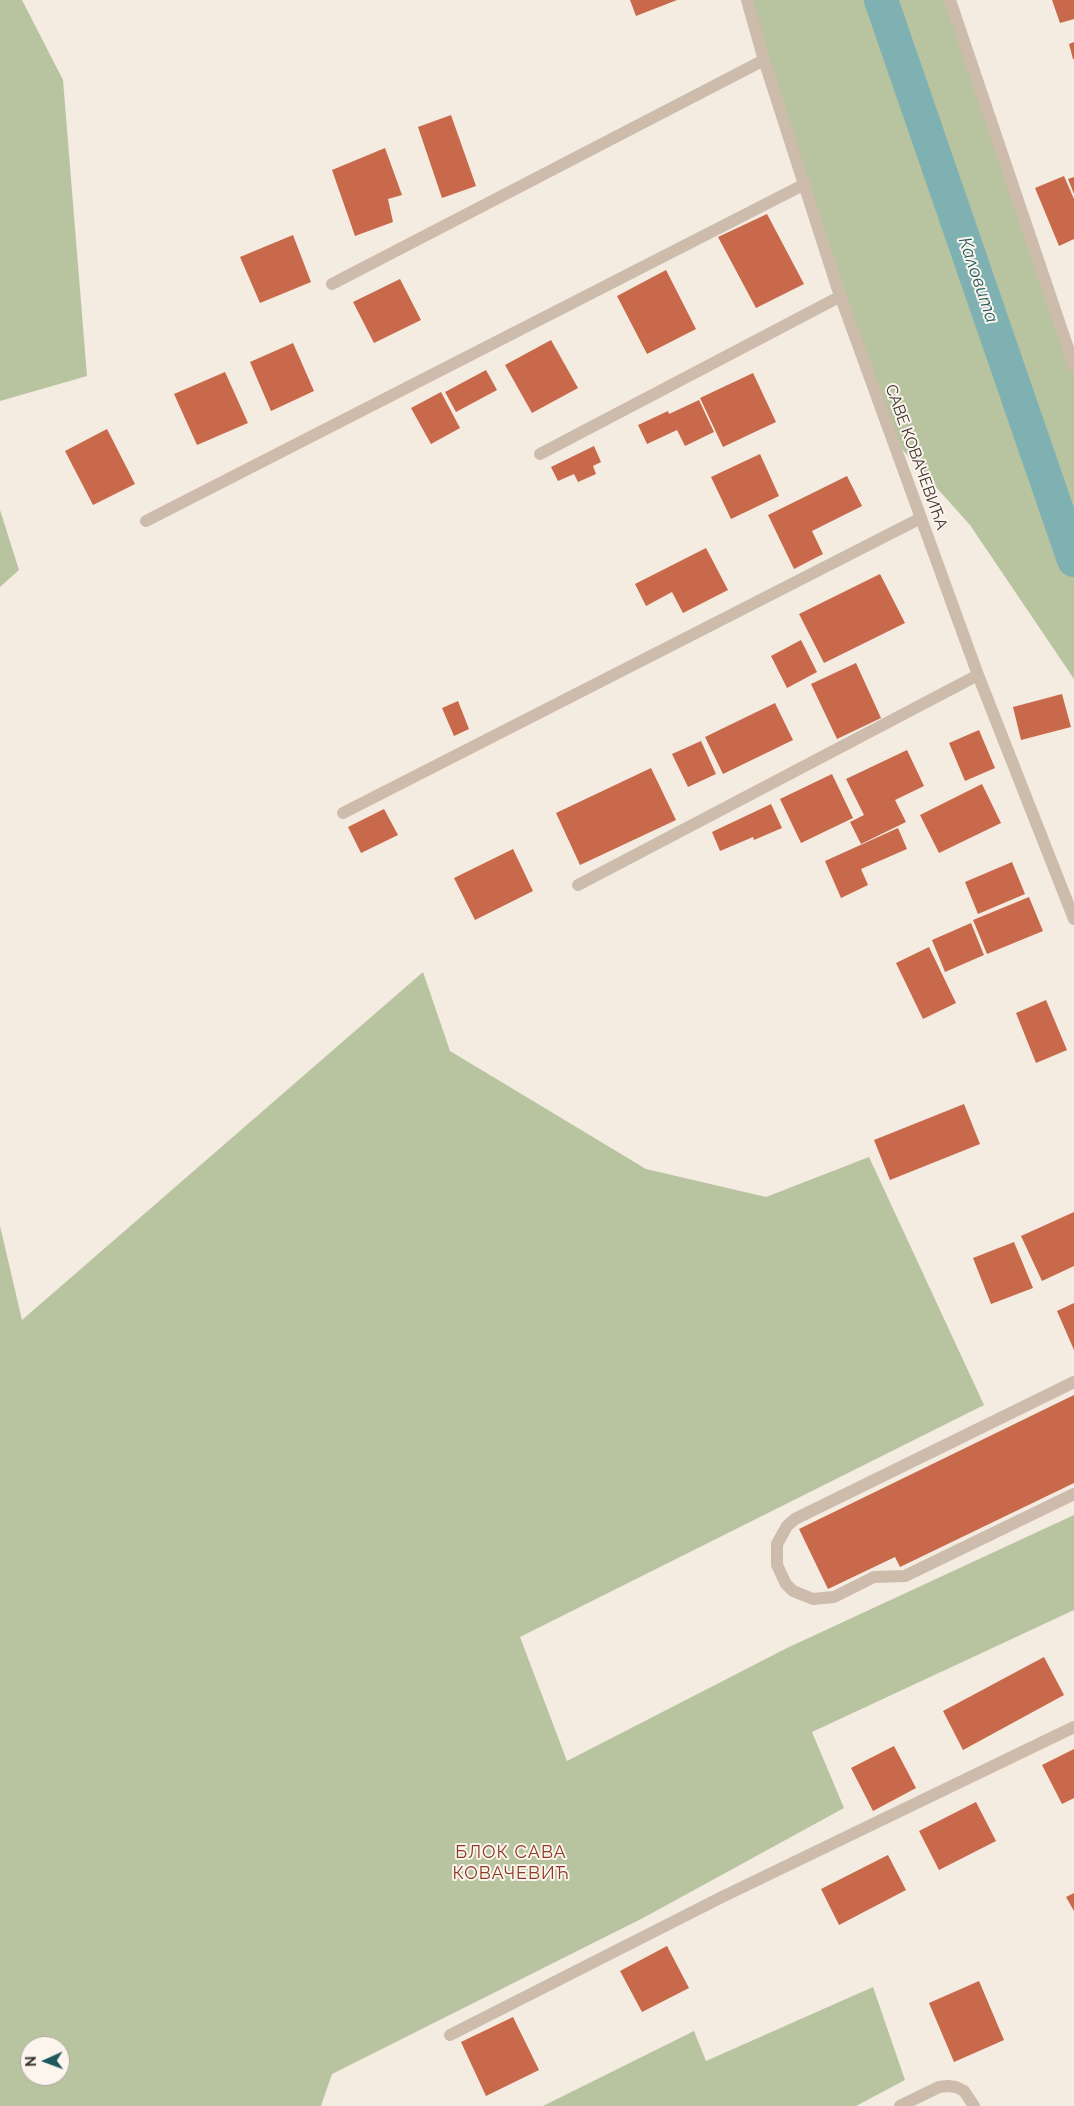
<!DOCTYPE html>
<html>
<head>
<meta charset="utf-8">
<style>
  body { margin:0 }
  #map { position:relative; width:1074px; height:2106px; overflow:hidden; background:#f4ebe1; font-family:Raleway,sans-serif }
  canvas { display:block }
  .north { position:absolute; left:20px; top:2036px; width:50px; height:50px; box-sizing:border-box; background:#fbf5ee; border:1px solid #aea6a0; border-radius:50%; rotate:268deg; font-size:14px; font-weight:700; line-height:20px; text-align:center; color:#3b302b }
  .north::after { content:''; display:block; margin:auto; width:18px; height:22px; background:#1f5a5e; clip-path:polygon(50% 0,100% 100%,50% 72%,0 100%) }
</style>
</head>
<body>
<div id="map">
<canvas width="1074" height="2106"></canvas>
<div class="north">N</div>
</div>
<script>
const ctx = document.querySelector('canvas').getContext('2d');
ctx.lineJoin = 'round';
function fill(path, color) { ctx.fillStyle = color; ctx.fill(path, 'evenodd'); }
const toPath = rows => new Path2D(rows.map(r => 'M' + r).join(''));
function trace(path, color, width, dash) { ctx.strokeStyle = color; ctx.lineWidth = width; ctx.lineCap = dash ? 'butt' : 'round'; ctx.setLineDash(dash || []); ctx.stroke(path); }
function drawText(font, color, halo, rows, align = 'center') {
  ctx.font = font + ' Raleway,sans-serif'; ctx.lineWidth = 4; ctx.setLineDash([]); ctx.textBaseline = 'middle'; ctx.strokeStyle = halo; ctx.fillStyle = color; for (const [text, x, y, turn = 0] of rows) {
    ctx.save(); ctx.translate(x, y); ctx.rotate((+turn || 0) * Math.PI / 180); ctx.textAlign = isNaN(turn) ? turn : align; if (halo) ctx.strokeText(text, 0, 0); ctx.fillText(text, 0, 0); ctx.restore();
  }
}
const green = toPath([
  [0,0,22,0,63,80,87,376,0,401],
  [749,0,951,0,1074,366,1074,679,970,525,893,439],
  [0,510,19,570,0,587],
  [423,972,450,1051,646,1169,766,1197,869,1157,984,1405,520,1637,567,1761,787,1648,1074,1515,1074,1610,812,1732,844,1808,643,1918,332,2074,321,2106,0,2106,0,1226,22,1320],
  [30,2046,60,2046,60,2076,30,2076],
  [873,1987,905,2080,856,2106,543,2106,694,2031,706,2061]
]);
const canal = toPath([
  [881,0,1074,560]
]);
const building = toPath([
  [630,0,677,0,636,16],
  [1052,0,1074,0,1074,19,1060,23],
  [1074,42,1074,59,1073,59,1069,44],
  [451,115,476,186,442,198,418,127],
  [385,148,402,195,388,199,393,222,355,236,332,170],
  [1064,176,1074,199,1074,239,1059,246,1035,188],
  [1074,177,1074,194,1068,179],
  [767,214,804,284,756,308,718,237],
  [293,235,311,282,260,303,240,257],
  [666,270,696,329,647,354,617,296],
  [400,279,421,320,374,343,353,302],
  [551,340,578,388,532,413,505,365],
  [293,343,314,391,271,411,250,362],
  [486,370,497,390,456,412,445,392],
  [225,372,248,423,197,445,174,394],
  [753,373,776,422,723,447,700,398],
  [441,392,460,428,431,444,411,408],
  [699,400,714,432,685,446,677,430,647,444,638,425,668,411,669,414],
  [107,429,135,484,93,505,65,451],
  [594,446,601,462,593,466,596,474,578,482,574,474,558,481,551,467],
  [760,454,779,496,731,519,711,477],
  [847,476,862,506,812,531,823,554,794,569,768,515],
  [706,548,728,590,683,613,672,592,646,606,635,584],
  [880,574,905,623,824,663,799,614],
  [801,640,817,672,787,688,771,656],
  [856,663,881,718,837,739,811,684],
  [1062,694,1071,727,1021,740,1013,707],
  [458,701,469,729,454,736,442,708],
  [775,703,793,740,723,774,705,737],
  [979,730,995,768,965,781,949,743],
  [701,741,716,774,688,787,672,754],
  [907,750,924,786,895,800,906,822,861,844,850,822,864,815,846,779],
  [651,768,676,820,580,865,556,813],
  [832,774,853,818,801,843,780,799],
  [982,784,1001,823,939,853,920,815],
  [771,804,782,828,754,840,753,837,720,851,712,832],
  [384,809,398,835,361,853,348,827],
  [898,828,907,849,861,869,868,885,841,898,825,861],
  [513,849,533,891,475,920,454,878],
  [1012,862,1025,894,978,914,965,882],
  [1029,897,1043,931,987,954,973,920],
  [971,923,984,955,945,972,932,940],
  [929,947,956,1003,923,1019,896,963],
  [1046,1000,1067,1050,1036,1063,1016,1013],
  [964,1104,980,1144,890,1180,874,1140],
  [1074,1212,1074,1266,1042,1281,1021,1236],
  [1014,1242,1033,1288,991,1304,973,1258],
  [1074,1303,1074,1350,1057,1311],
  [1074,1395,1074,1483,900,1567,895,1557,828,1589,799,1529],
  [1044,1657,1064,1695,963,1750,943,1711],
  [894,1746,916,1788,873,1811,851,1768],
  [1074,1749,1074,1798,1062,1804,1042,1765],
  [976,1802,996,1841,939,1870,919,1831],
  [888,1855,906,1890,839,1925,821,1889],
  [1074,1893,1074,1911,1066,1897],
  [667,1946,689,1988,642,2012,620,1971],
  [979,1981,1004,2040,954,2062,929,2003],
  [513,2017,539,2070,486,2096,461,2042]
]);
const service = toPath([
  [332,284,764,60],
  [146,521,805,184],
  [1074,1382,795,1519,787,1526,777,1544,777,1565,786,1584,793,1591,813,1599,834,1597,874,1577,905,1576,1074,1494]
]);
const minor = toPath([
  [747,0,764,60,837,287,978,675,1074,919],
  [950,0,1074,366],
  [540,454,841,296],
  [343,813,921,518],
  [578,885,978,675],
  [450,2035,722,1897,1074,1727],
  [900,2106,939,2087,948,2086,956,2087,964,2091,974,2106]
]);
const streetNames = [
  ["САВЕ КОВАЧЕВИЋА",916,457,70]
];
const waterNames = [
  ["Каловита",978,280,71]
];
const neighbourhoodNames = [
  ["БЛОК САВА",511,1853],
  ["КОВАЧЕВИЋ",511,1874]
];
fill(green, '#b8c4a0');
trace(canal, '#7fb0b2', 34);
fill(building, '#c8694b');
trace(service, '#cdbbac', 12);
trace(minor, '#cdbbac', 12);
drawText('16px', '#3b302b', '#fbf5ee', streetNames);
drawText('italic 18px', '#1f5a5e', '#fbf5ee', waterNames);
ctx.letterSpacing = '1px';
drawText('18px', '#8c3b22', '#fbf5ee', neighbourhoodNames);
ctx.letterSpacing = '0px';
</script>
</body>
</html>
